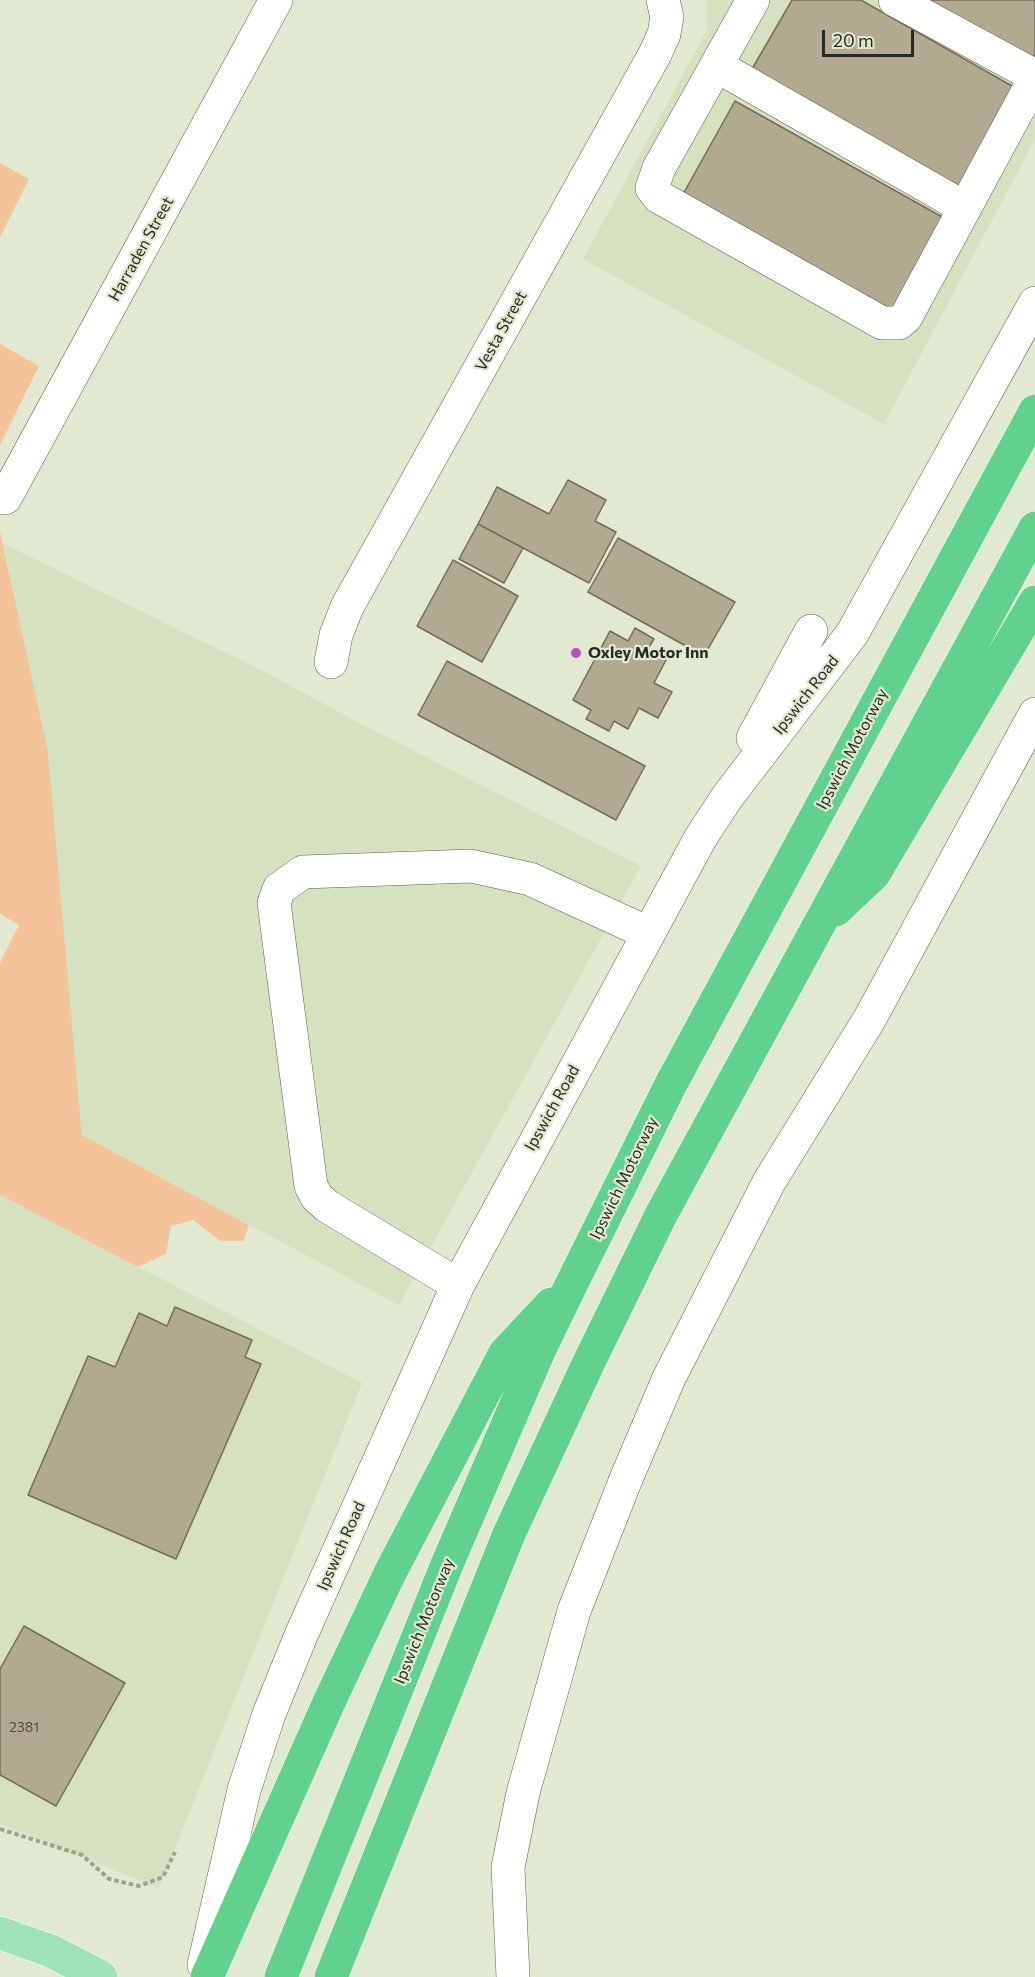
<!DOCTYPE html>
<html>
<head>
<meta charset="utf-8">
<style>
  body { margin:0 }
  #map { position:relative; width:1035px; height:1977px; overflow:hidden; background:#e1ead1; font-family:Commissioner,sans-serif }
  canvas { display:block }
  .scale { position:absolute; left:822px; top:30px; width:92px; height:27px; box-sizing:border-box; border:3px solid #272a21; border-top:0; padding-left:8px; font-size:18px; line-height:21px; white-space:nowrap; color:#272a21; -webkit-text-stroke:4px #e1ead1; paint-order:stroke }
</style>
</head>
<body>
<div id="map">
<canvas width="1035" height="1977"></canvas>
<div class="scale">20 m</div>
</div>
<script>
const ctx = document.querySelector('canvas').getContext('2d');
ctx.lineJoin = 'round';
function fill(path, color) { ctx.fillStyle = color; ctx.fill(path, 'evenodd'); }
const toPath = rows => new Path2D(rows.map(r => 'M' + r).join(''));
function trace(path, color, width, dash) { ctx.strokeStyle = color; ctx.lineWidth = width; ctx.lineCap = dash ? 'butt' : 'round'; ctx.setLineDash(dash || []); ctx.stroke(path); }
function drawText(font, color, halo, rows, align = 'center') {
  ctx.font = font + ' Commissioner,sans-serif'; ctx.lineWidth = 4.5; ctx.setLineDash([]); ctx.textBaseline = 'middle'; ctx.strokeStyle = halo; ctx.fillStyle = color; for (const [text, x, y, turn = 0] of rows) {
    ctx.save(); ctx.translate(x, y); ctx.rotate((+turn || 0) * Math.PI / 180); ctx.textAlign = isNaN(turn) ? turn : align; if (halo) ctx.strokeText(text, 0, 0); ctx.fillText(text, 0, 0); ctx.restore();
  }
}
const built = toPath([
  [707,0,1035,0,1035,139,884,424,583,259,707,30],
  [4,544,273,676,357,722,641,866,399,1305,82,1135,48,752,25,658],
  [0,1195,362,1383,159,1888,0,1824]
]);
const green = toPath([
  [0,163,29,179,0,237],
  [0,344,39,366,0,445],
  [0,531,48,752,82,1135,249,1225,243,1241,220,1241,193,1220,171,1226,166,1254,138,1267,0,1195,0,963,19,925,0,914]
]);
const building = toPath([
  [792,0,861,0,1019,90,963,190,752,69,792,0],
  [924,0,1035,0,1035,54,1031,61,924,0],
  [735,101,944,218,891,313,682,196,735,101],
  [568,480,606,500,595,521,616,532,589,583,478,524,497,487,549,514,568,480],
  [478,524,523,548,504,583,459,559,478,524],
  [618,538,735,602,704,656,588,592,618,538],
  [453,560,518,596,482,662,417,626,453,560],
  [635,628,654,639,647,650,666,660,654,683,672,692,658,718,639,708,628,729,614,721,609,731,586,719,591,710,573,700,610,631,628,641,635,628],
  [447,661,645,766,616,820,418,715,447,661],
  [175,1307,252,1340,245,1357,261,1364,176,1559,28,1495,88,1356,115,1367,139,1313,167,1326,175,1307],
  [24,1626,125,1683,56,1806,0,1775,0,1669,24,1626]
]);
const path = toPath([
  [0,1829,82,1855,109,1879,139,1886,163,1877,175,1852]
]);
const minor = toPath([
  [753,0,659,168,652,188,659,197,882,323,899,323,906,317,1035,78],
  [895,0,1035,76],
  [717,66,965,208],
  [5,498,276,0],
  [331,662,336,635,347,607,655,54,664,34,667,17,663,0],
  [753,738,811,631],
  [458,1285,327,1206,317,1197,311,1186,274,903,279,889,303,872,471,866,530,879,648,933],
  [204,1965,244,1790,269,1714,302,1633,458,1285,701,837,728,796,852,634,1035,303],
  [513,1977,508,1867,523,1793,574,1611,626,1479,669,1378,769,1182,869,1020,1035,714]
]);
const major = toPath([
  [0,1933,51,1951,101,1977]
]);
const highway = toPath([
  [836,910,874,874,1035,602],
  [207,1977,330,1700,390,1573,505,1353,551,1304],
  [281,1977,448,1562,540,1349,573,1281,671,1084,1035,411],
  [331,1977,509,1534,589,1362,661,1215,1035,528]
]);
const markers = [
  [576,653,6,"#b351b9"]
];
const numberNames = [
  ["2381",24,1727]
];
const streetNames = [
  ["Harraden Street",141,249,-61],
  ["Vesta Street",501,331,-61],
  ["Ipswich Road",806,695,-52],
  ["Ipswich Motorway",852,749,-62],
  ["Ipswich Road",552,1108,-61],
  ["Ipswich Motorway",624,1178,-64],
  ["Ipswich Road",341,1546,-66],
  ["Ipswich Motorway",424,1621,-68]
];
const poiNames = [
  ["Oxley Motor Inn",588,653]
];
fill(built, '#d6e1c0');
fill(green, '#f5c39a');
fill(building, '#b1a990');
trace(building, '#746c55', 1.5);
trace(minor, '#59604a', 34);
trace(major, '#fff', 34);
trace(highway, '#fff', 34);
trace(path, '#9ba28f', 4, [4.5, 3]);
trace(minor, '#fff', 33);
trace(major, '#a0e3bb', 33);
trace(highway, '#61d18e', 33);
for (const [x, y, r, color] of markers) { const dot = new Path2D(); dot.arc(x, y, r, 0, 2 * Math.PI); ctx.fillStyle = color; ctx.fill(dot); trace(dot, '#e1ead1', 2); }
drawText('14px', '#4a4a3d', null, numberNames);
drawText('16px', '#272a21', '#e1ead1', streetNames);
drawText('bold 16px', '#272a21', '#e1ead1', poiNames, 'left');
</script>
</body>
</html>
